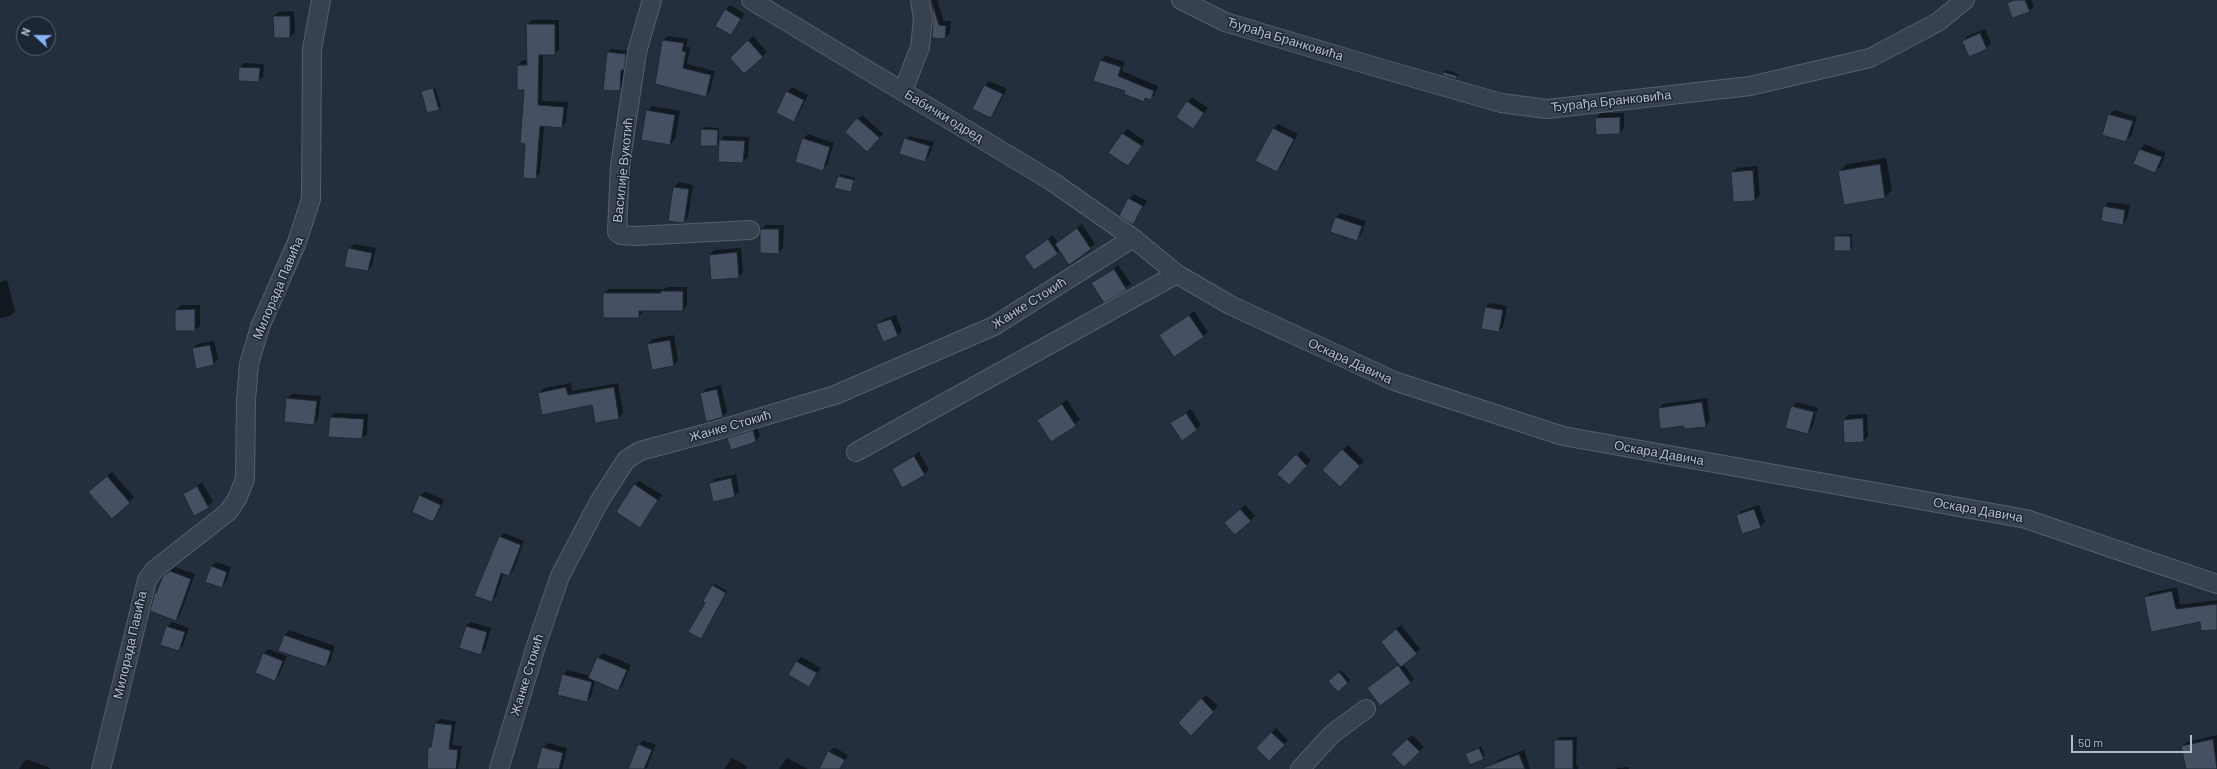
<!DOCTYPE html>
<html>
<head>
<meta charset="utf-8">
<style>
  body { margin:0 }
  #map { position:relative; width:2217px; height:769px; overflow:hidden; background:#242f3e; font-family:Barlow,sans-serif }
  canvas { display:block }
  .north { position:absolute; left:16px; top:16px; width:40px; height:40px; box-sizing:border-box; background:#1d2633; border:1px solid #59626f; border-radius:50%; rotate:292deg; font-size:11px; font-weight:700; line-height:16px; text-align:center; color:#b4bcc9 }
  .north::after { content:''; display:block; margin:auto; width:14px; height:18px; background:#8ab4f8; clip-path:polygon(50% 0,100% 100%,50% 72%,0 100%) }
  .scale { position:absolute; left:2071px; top:735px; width:121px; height:18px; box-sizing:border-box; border:2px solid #b4bcc9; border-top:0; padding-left:5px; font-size:12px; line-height:14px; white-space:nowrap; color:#b4bcc9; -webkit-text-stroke:3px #1d2633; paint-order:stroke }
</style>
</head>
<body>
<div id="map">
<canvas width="2217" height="769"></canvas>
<div class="north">N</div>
<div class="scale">50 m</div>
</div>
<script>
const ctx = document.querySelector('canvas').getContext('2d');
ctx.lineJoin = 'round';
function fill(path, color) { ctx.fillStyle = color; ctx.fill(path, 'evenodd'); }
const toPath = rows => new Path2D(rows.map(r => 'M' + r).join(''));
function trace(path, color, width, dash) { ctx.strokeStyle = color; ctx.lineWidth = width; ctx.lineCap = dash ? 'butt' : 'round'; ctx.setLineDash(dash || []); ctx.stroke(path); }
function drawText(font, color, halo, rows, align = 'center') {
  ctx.font = font + ' Barlow,sans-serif'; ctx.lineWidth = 3; ctx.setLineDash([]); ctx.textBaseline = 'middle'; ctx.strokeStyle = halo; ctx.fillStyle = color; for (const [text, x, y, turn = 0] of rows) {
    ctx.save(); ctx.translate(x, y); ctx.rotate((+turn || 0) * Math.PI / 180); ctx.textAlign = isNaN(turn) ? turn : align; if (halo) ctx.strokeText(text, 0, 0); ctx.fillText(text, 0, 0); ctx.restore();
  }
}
const shadow = toPath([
  [932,0,940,0,937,1,944,21,951,21,950,33,945,38,933,37,934,18],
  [2011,0,2031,0,2034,6,2029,11,2008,3],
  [730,5,745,14,731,34,726,10],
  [294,11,295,33,290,37,274,16,279,12],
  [532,20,559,20,559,50,554,54,543,54,542,101,568,102,566,122,562,127,544,126,540,173,536,177,526,143,525,89,518,65,523,60,528,60,527,25],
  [1985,29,1991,43,1986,48,1963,41,1967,36],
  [668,36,688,39,686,47,690,47,687,64,715,71,710,91,705,96,656,84,663,40],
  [753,36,767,52,745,73,731,58],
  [611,49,629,51,627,66,624,69,623,86,619,90,608,52],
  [1106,56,1125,62,1122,71,1158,86,1155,94,1151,99,1147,98,1143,101,1126,91,1101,60],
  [244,63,264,64,263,77,259,81,240,68],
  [1446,70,1458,74,1458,76,1456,78,1444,72],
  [989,81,1007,89,995,112,991,117,985,86],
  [435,87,441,107,428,112,422,92],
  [792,87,808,95,798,116,794,120,787,92],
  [1192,97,1208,108,1193,128,1188,102],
  [652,106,680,111,675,139,670,144,647,111],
  [2114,110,2137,117,2131,136,2126,141,2109,115],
  [1601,113,1624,113,1624,128,1620,133,1596,118],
  [862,115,883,134,867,150,846,132],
  [1278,124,1298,134,1281,167,1276,171,1274,128],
  [704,127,719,128,719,141,724,136,749,137,748,157,743,162,720,142,717,145,702,129],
  [1127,129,1145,141,1128,165,1110,152],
  [808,134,834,143,827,165,822,169,803,139],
  [909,136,934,142,929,156,924,161,905,140],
  [2145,144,2166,153,2160,167,2155,172,2135,163,2140,149],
  [1886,158,1892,190,1885,197,1840,171,1847,164],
  [1757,166,1760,195,1755,200,1734,201,1732,172,1737,168],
  [841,174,855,178,850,191,836,187],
  [679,182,693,185,688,217,683,222,669,220,674,187],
  [1134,194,1147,201,1133,223,1129,199],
  [2109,202,2130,205,2127,219,2123,224,2104,207],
  [1340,213,1366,221,1361,235,1357,239,1336,218],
  [1082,224,1095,244,1069,263,1060,250,1057,253,1025,256,1053,235,1057,242],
  [766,225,784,225,783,248,778,253,761,229],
  [1852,234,1852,248,1850,250,1835,237,1837,235],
  [354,244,376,248,372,266,368,270,349,249],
  [741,248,743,272,739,277,710,255,714,250],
  [1118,265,1131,284,1104,301,1093,283],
  [7,280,15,311,10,316,0,318,0,282],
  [667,287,687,287,687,306,683,310,644,310,639,317,604,294,609,289,665,289],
  [1490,303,1507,306,1503,327,1498,331,1486,307],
  [181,305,200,305,200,326,195,330,176,330,176,310],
  [1194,311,1208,332,1203,336,1160,335],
  [896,315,902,331,898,336,877,325,882,320],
  [674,335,678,360,674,365,652,369,648,344,653,339],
  [214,341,218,359,213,364,193,349,197,344],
  [571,383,572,391,618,383,623,413,619,418,593,404,539,393,544,388],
  [721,385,727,412,722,417,701,393,706,389],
  [292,394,321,396,318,419,314,424,287,398],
  [1707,398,1710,421,1705,426,1684,425,1659,408,1663,404],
  [1067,400,1080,420,1051,441,1038,420],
  [1797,402,1818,408,1817,412,1794,406,1794,408,1816,414,1812,428,1808,433,1792,407],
  [1191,409,1201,425,1196,429,1171,423],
  [335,413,368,414,367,434,362,438,329,436,330,417],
  [1867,414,1868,436,1864,441,1844,420,1848,415],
  [757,426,760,436,756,441,732,448,729,438,733,434],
  [1348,445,1364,461,1340,486,1323,470],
  [1301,451,1311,460,1289,484,1279,474],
  [919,452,929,470,924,474,893,469],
  [112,472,134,497,112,517,94,487],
  [736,474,739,491,735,496,710,483,715,479],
  [639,481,662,495,640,527,635,485],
  [202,482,213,502,195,514,184,495],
  [425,491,444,500,437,516,433,520,420,496],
  [1245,505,1255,516,1250,521,1230,518],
  [1759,505,1765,522,1760,527,1737,516,1741,511],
  [504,533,524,541,513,571,509,575,504,572,496,596,492,601,500,537],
  [216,562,231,567,226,582,221,587,206,581,212,566],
  [175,567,195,574,180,615,176,620,156,593,169,572],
  [715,584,727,591,703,636,713,586],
  [2177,587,2180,605,2217,600,2217,629,2145,598,2150,593],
  [172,622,189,628,183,645,179,650,167,627],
  [471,622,491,628,485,649,480,653,460,647,466,626],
  [1401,625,1420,649,1403,664,1414,679,1380,705,1371,685,1400,664,1382,642],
  [289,630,335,646,330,662,325,666,279,650,284,635],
  [268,649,287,656,279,675,275,680,264,654],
  [603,653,631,665,622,686,618,690,595,680,591,697,587,701,563,674,568,670,590,676,598,658],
  [801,657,821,668,809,685,797,662],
  [1341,670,1350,680,1338,691,1329,681],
  [1206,695,1218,706,1191,735,1179,723],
  [440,719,456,721,452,745,462,746,458,769,428,769,429,748,432,745,435,723],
  [1276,728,1288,740,1269,760,1257,748],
  [1412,735,1424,747,1404,766,1392,754],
  [2217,735,2217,769,2187,769,2182,746,2187,742],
  [1559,737,1577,737,1576,765,1578,765,1578,769,1557,769,1555,740],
  [643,740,656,745,647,767,645,769,637,769,639,745],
  [548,743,567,748,562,769,537,769,543,748],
  [1481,746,1485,756,1483,758,1466,754],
  [834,747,848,755,841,769,829,769,829,752],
  [1524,750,1530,769,1495,769,1493,765,1498,760],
  [732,758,747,766,746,769,724,769],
  [787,758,808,769,779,769],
  [26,759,50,768,50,769,19,769],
  [1629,767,1629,769,1616,769,1617,768]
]);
const building = toPath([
  [931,0,939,25,946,26,945,39,932,38,933,20,931,0],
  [2014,0,2025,0,2030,12,2012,18,2007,3,2014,0],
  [725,9,741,19,731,35,715,26,725,9],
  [273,16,290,16,290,38,274,38,273,16],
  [526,24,555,24,555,55,539,55,538,105,564,107,562,128,540,126,536,179,523,178,525,144,520,143,524,90,517,90,517,65,527,65,526,24],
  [1980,33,1987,49,1969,57,1962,41,1980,33],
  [662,40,684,43,682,51,686,52,683,68,711,75,706,97,655,84,662,40],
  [748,40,763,57,744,74,730,58,748,40],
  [607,52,626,54,624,70,621,70,620,91,603,90,607,52],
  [1100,60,1121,67,1118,76,1154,91,1151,100,1145,98,1144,102,1124,94,1125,91,1093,81,1100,60],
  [239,67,260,68,259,82,238,81,239,67],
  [1443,72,1457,76,1456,79,1442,75,1443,72],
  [984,85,1003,94,991,118,972,109,984,85],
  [433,88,439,110,427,113,421,91,433,88],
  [786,91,804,100,794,122,776,113,786,91],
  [1187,101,1204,113,1193,129,1176,117,1187,101],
  [646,110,675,115,670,145,641,140,646,110],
  [2108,114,2133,121,2126,142,2102,135,2108,114],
  [1620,117,1620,134,1596,135,1595,118,1620,117],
  [857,118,880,138,867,152,845,132,857,118],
  [1273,128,1294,139,1277,172,1255,161,1273,128],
  [701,129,718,130,717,146,700,146,701,129],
  [1122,133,1142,146,1128,166,1108,153,1122,133],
  [802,138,830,147,823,171,795,162,802,138],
  [904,138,930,146,925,162,899,154,904,138],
  [719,140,745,141,743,163,718,162,719,140],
  [2139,149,2162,157,2155,173,2133,164,2139,149],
  [1880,164,1885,198,1844,205,1838,171,1880,164],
  [1753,170,1755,201,1733,202,1731,172,1753,170],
  [838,176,854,180,851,192,834,188,838,176],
  [673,187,689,189,684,223,668,221,673,187],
  [1128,198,1143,206,1133,225,1119,216,1128,198],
  [2103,206,2125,210,2123,225,2101,221,2103,206],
  [1335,217,1362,226,1357,241,1330,232,1335,217],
  [1077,228,1091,249,1069,265,1055,244,1077,228],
  [760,229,779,229,779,254,760,253,760,229],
  [1834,236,1850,236,1851,251,1834,251,1834,236],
  [1048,239,1058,254,1034,270,1024,256,1048,239],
  [348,248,372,253,368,271,344,267,348,248],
  [737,252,739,278,711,280,709,255,737,252],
  [1114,269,1127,290,1104,303,1091,283,1114,269],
  [661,291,683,291,683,311,639,311,639,318,603,318,603,293,661,293,661,291],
  [1485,307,1503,310,1499,332,1481,329,1485,307],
  [195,309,195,331,175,331,175,310,195,309],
  [1189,315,1204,337,1174,357,1159,335,1189,315],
  [891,319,898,336,883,342,876,324,891,319],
  [670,340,674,366,652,370,647,344,670,340],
  [210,345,214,365,196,369,192,348,210,345],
  [566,387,568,395,614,387,619,419,595,423,592,405,542,415,538,393,566,387],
  [717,389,723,417,706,422,700,393,717,389],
  [286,398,317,401,314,425,284,422,286,398],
  [1702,402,1706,427,1684,429,1684,426,1660,429,1658,408,1702,402],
  [1062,404,1076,426,1051,442,1037,420,1062,404],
  [1791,406,1814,412,1808,434,1785,428,1791,406],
  [1186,413,1197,430,1182,441,1170,423,1186,413],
  [330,417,364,419,362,439,328,437,330,417],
  [1863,418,1864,442,1844,443,1843,420,1863,418],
  [753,430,756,442,731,450,727,438,753,430],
  [1342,449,1360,466,1340,487,1322,470,1342,449],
  [1296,454,1307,466,1289,485,1277,474,1296,454],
  [914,456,925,475,902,488,892,469,914,456],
  [107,476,130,503,112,519,88,492,107,476],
  [731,478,735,497,713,502,709,483,731,478],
  [634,484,658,500,640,528,616,512,634,484],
  [197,486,209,508,194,516,183,494,197,486],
  [419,495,441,505,433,522,412,512,419,495],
  [1240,509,1251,521,1235,535,1224,523,1240,509],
  [1754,509,1761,528,1742,534,1736,515,1754,509],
  [499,536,521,545,509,576,501,573,492,602,474,596,499,536],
  [211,566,227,572,222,588,205,582,211,566],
  [170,571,191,579,176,621,150,611,155,592,156,593,163,576,170,571],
  [712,585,726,593,701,639,688,632,705,603,703,601,712,585],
  [2172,591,2176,609,2217,604,2217,630,2201,631,2200,622,2151,632,2144,597,2172,591],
  [166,626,185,632,179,651,160,645,166,626],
  [466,626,487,632,481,655,459,648,466,626],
  [1396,629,1417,654,1401,667,1381,642,1396,629],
  [284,635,331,651,326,667,278,651,284,635],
  [263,653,283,661,275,681,255,673,263,653],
  [597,657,627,670,618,691,588,678,597,657],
  [796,661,817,673,809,687,788,675,796,661],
  [1398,665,1411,683,1380,706,1367,688,1398,665],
  [1339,672,1348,683,1338,692,1328,681,1339,672],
  [562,674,592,682,587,702,557,695,562,674],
  [1201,698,1214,712,1191,736,1178,723,1201,698],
  [435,723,452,725,449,749,458,750,456,769,427,769,428,747,431,747,435,723],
  [1271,732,1285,745,1269,761,1256,748,1271,732],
  [1407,739,1420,752,1404,767,1391,754,1407,739],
  [2213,739,2217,769,2186,769,2181,746,2213,739],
  [1554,740,1573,740,1573,769,1554,769,1554,740],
  [638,744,652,750,644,769,628,769,638,744],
  [542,747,563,753,559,769,536,769,542,747],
  [1479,748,1484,759,1470,765,1465,754,1479,748],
  [828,751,845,760,840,769,819,769,828,751],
  [1519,754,1525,769,1483,769,1483,768,1519,754]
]);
const street = toPath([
  [652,0,637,52,620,166,617,232,621,235,636,236,750,230],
  [751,0,1053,182,1133,238,1177,274,1230,305,1394,381,1563,436,2026,519,2217,584],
  [1181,0,1225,22,1376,67,1501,103,1547,109,1750,86,1870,58,1938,22,1965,0],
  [903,91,920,47,923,19,920,0],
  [856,452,1177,274],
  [101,769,147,580,154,570,228,512,237,499,245,479,246,400,249,364,260,327,297,242,311,199,312,49,321,0],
  [499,769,536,646,560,576,599,502,626,460,640,451,711,432,835,395,994,326,1133,238],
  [1300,769,1332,734,1366,709]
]);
const streetNames = [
  ["Ђурађа Бранковића",1285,39,17],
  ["Ђурађа Бранковића",1611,101,-6],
  ["Бабички одред",944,116,31],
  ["Василије Вукотић",623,170,-84],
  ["Милорада Павића",278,288,-67],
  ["Жанке Стокић",1029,303,-32],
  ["Оскара Давича",1350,361,25],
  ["Жанке Стокић",730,426,-16],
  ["Оскара Давича",1659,453,10],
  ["Оскара Давича",1978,510,10],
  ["Милорада Павића",130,645,-77],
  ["Жанке Стокић",527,675,-73]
];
fill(shadow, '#0007');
fill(building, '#455162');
trace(building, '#1f2835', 1);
trace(street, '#565f6c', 20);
trace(street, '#38414e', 18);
drawText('13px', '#b4bcc9', '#1d2633', streetNames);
</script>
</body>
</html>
